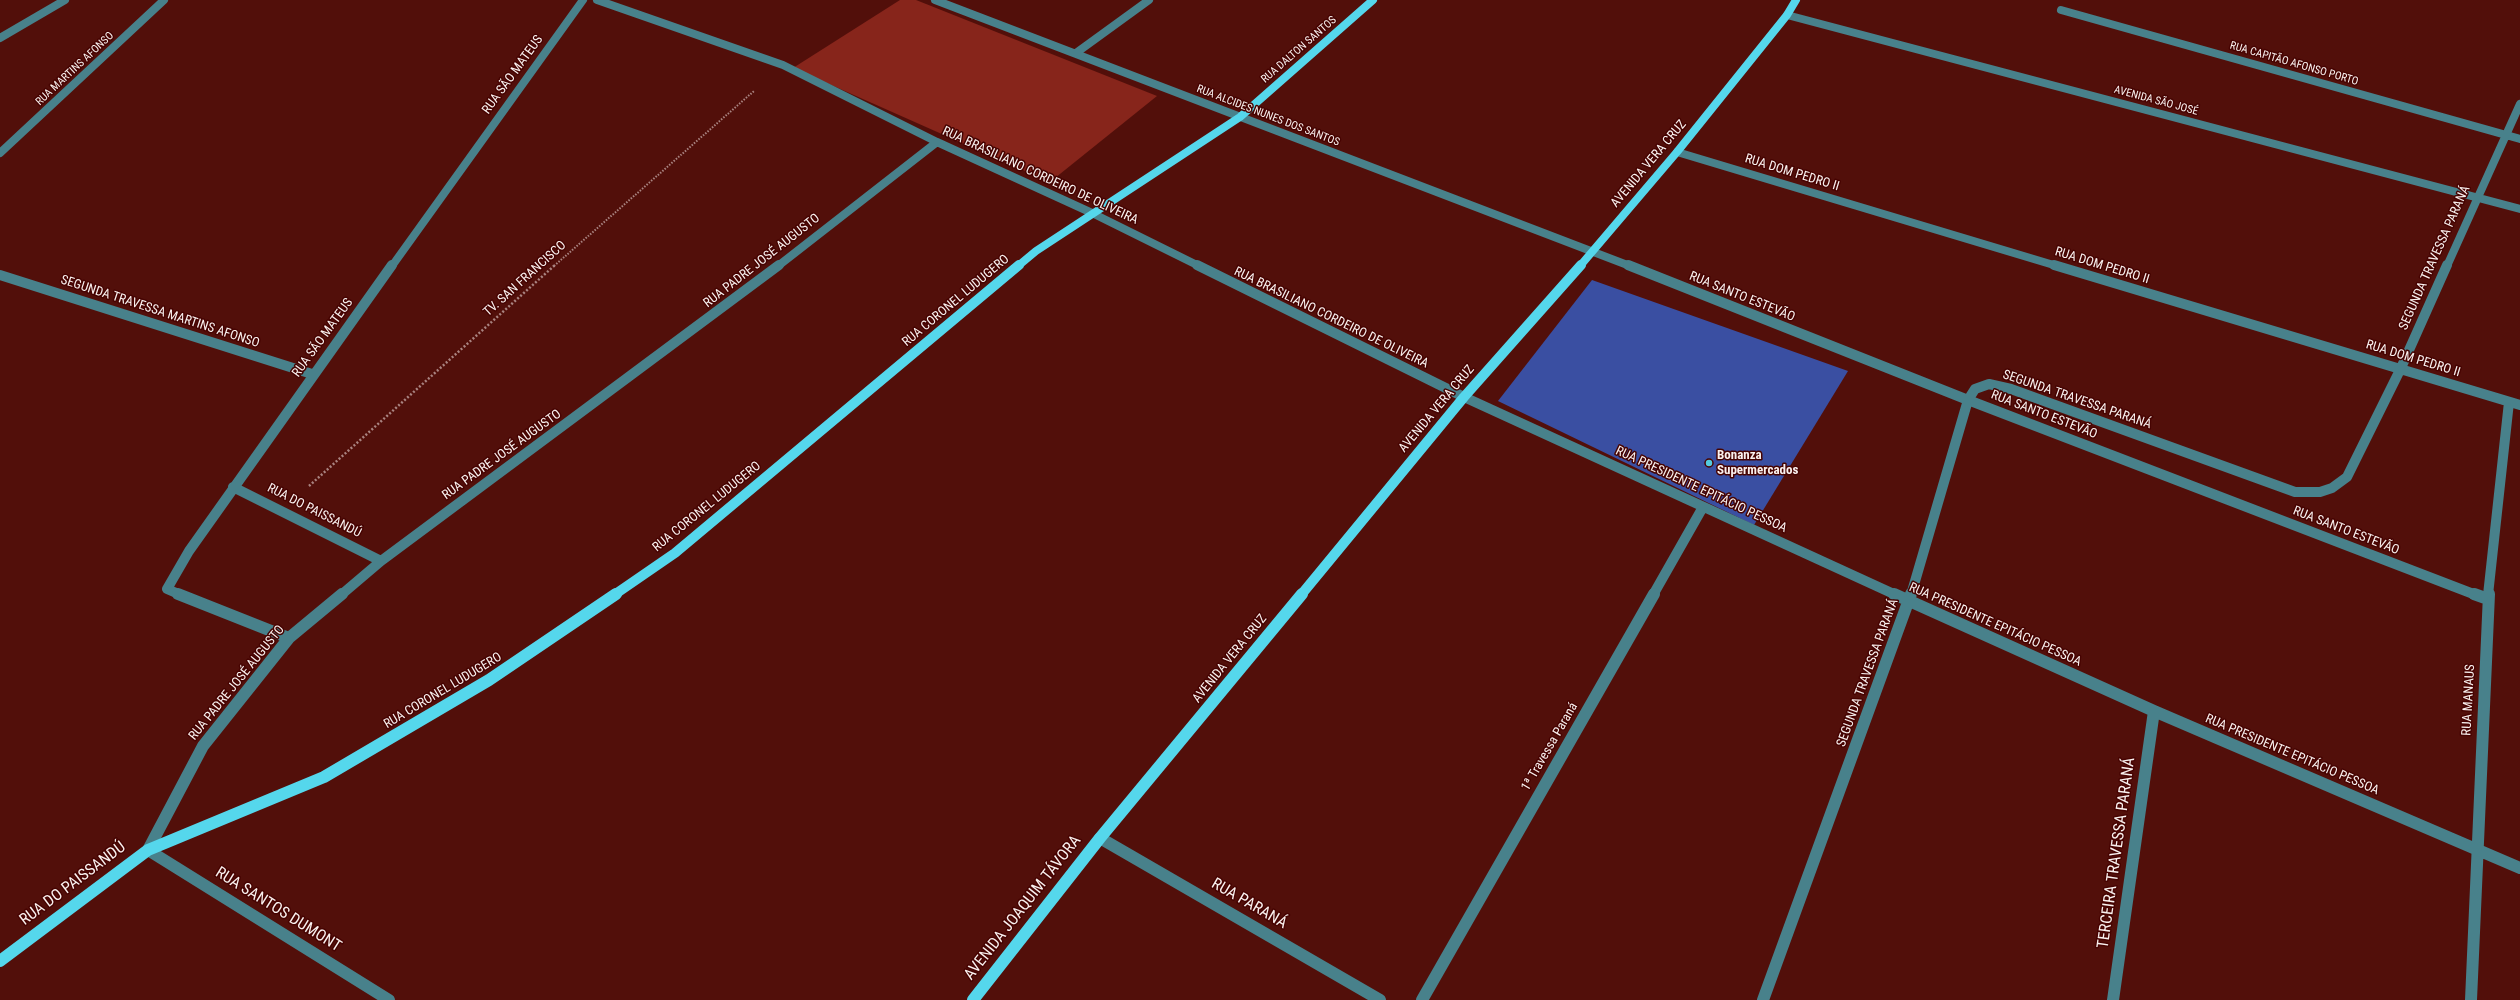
<!DOCTYPE html>
<html>
<head>
<meta charset="utf-8">
<style>
  body { margin:0 }
  canvas { display:block; background:#520f0a }
</style>
</head>
<body>
<canvas width="2520" height="1000"></canvas>
<script>
const ctx = document.querySelector('canvas').getContext('2d');
ctx.lineJoin = 'round';
function fill(path, color) { ctx.fillStyle = color; ctx.fill(path, 'evenodd'); }
const toPath = rows => new Path2D(rows.map(r => 'M' + r).join(''));
function trace(path, color, width, dash) { ctx.strokeStyle = color; ctx.lineWidth = width; ctx.lineCap = dash ? 'butt' : 'round'; ctx.setLineDash(dash || []); ctx.stroke(path); }
function drawText(font, color, halo, rows, align = 'center') {
  ctx.font = font + ' "Roboto Condensed",sans-serif'; ctx.lineWidth = 3; ctx.setLineDash([]); ctx.textBaseline = 'middle'; ctx.strokeStyle = halo; ctx.fillStyle = color; for (const [text, x, y, turn = 0] of rows) {
    ctx.save(); ctx.translate(x, y); ctx.rotate((+turn || 0) * Math.PI / 180); ctx.textAlign = isNaN(turn) ? turn : align; if (halo) ctx.strokeText(text, 0, 0); ctx.fillText(text, 0, 0); ctx.restore();
  }
}
const green = toPath([
  [900,0,916,0,1157,96,1050,182,793,68]
]);
const building = toPath([
  [1592,280,1848,371,1754,525,1498,401]
]);
const pathFar1 = toPath([
  [554,266,754,91]
]);
const path = toPath([
  [309,486,555,265]
]);
const minorFar2 = toPath([
  [597,0,783,65,937,142,1092,213,1199,266],
  [935,0,1630,266],
  [2061,10,2520,139],
  [1787,15,2520,209],
  [0,38,65,0],
  [1076,53,1149,0],
  [1677,152,2057,266],
  [0,153,164,0],
  [392,266,583,0],
  [778,266,937,142],
  [2447,266,2520,104]
]);
const minorFar1 = toPath([
  [1197,265,1464,397,1896,595],
  [1628,265,1968,400,2476,595],
  [2054,265,2520,405],
  [0,275,312,374],
  [233,487,381,561],
  [181,595,167,589,189,551,392,265],
  [341,595,381,561,779,265],
  [1653,595,1703,507],
  [1911,595,1968,400,1975,389,1989,384,2011,389,2295,492,2320,492,2332,488,2347,477,2401,368,2447,265],
  [2488,595,2509,402]
]);
const minor = toPath([
  [178,594,289,638],
  [342,594,289,638,203,746,148,850,389,1000],
  [1894,594,2154,711,2520,868],
  [2474,594,2488,599],
  [1100,838,1380,1000],
  [1422,1000,1654,594],
  [1763,1000,1911,594],
  [2113,1000,2154,711],
  [2471,1000,2489,594]
]);
const majorFar2 = toPath([
  [1018,266,1036,251,1240,117,1373,0],
  [1580,266,1677,152,1787,15,1796,0]
]);
const majorFar1 = toPath([
  [614,595,675,553,1019,265],
  [1301,595,1464,397,1581,265]
]);
const major = toPath([
  [0,961,148,850,324,777,489,680,616,594],
  [973,1000,1100,838,1302,594]
]);
const markers = [
  [1709,463,4,"#54cadd"]
];
const farStreetnames = [
  ["RUA DALTON SANTOS",1299,50,-41],
  ["RUA CAPITÃO AFONSO PORTO",2294,64,16],
  ["RUA MARTINS AFONSO",75,69,-43],
  ["AVENIDA SÃO JOSÉ",2156,101,15],
  ["RUA ALCIDES NUNES DOS SANTOS",1268,116,21]
];
const streetNames = [
  ["RUA SÃO MATEUS",513,75,-54],
  ["AVENIDA VERA CRUZ",1649,164,-50],
  ["RUA DOM PEDRO II",1792,173,17],
  ["RUA BRASILIANO CORDEIRO DE OLIVEIRA",1040,176,25],
  ["SEGUNDA TRAVESSA PARANÁ",2435,258,-66],
  ["RUA PADRE JOSÉ AUGUSTO",762,261,-38],
  ["RUA DOM PEDRO II",2102,266,17],
  ["TV. SAN FRANCISCO",525,279,-42],
  ["RUA SANTO ESTEVÃO",1742,297,22],
  ["RUA CORONEL LUDUGERO",956,301,-40],
  ["SEGUNDA TRAVESSA MARTINS AFONSO",160,312,18],
  ["RUA BRASILIANO CORDEIRO DE OLIVEIRA",1331,318,26],
  ["RUA SÃO MATEUS",323,338,-54],
  ["RUA DOM PEDRO II",2413,359,17],
  ["SEGUNDA TRAVESSA PARANÁ",2077,400,19],
  ["AVENIDA VERA CRUZ",1437,409,-50],
  ["RUA SANTO ESTEVÃO",2044,415,21],
  ["RUA PADRE JOSÉ AUGUSTO",502,455,-36],
  ["RUA PRESIDENTE EPITÁCIO PESSOA",1701,490,25],
  ["RUA CORONEL LUDUGERO",707,507,-39],
  ["RUA DO PAISSANDÚ",314,511,27],
  ["RUA SANTO ESTEVÃO",2346,531,21],
  ["RUA PRESIDENTE EPITÁCIO PESSOA",1995,625,24],
  ["AVENIDA VERA CRUZ",1230,659,-51],
  ["SEGUNDA TRAVESSA PARANÁ",1868,673,-70],
  ["RUA PADRE JOSÉ AUGUSTO",237,683,-51],
  ["RUA CORONEL LUDUGERO",443,691,-31],
  ["RUA MANAUS",2469,700,-87],
  ["1ª Travessa Paraná",1550,747,-60],
  ["RUA PRESIDENTE EPITÁCIO PESSOA",2292,755,23]
];
const poiNames = [
  ["Bonanza",1717,456],
  ["Supermercados",1717,471]
];
const nearStreetnames = [
  ["TERCEIRA TRAVESSA PARANÁ",2117,853,-82],
  ["RUA DO PAISSANDÚ",73,884,-37],
  ["RUA PARANÁ",1249,904,30],
  ["AVENIDA JOAQUIM TÁVORA",1023,908,-52],
  ["RUA SANTOS DUMONT",278,910,32]
];
fill(green, '#87251b');
fill(building, '#3a4fa2');
trace(pathFar1, '#a98380', 2, [1.5, 1.5]);
trace(path, '#a98380', 2.5, [2, 2]);
trace(minorFar2, '#48818b', 8);
trace(minorFar1, '#48818b', 10);
trace(minor, '#48818b', 12);
trace(majorFar2, '#55d7ec', 8);
trace(majorFar1, '#55d7ec', 10);
trace(major, '#55d7ec', 12);
for (const [x, y, r, color] of markers) { const dot = new Path2D(); dot.arc(x, y, r, 0, 2 * Math.PI); ctx.fillStyle = color; ctx.fill(dot); trace(dot, '#460301', 1.5); }
drawText('11px', '#faf1ef', '#460301', farStreetnames);
drawText('13px', '#faf1ef', '#460301', streetNames);
drawText('bold 13px', '#faf1ef', '#460301', poiNames, 'left');
drawText('16px', '#faf1ef', '#460301', nearStreetnames);
</script>
</body>
</html>
